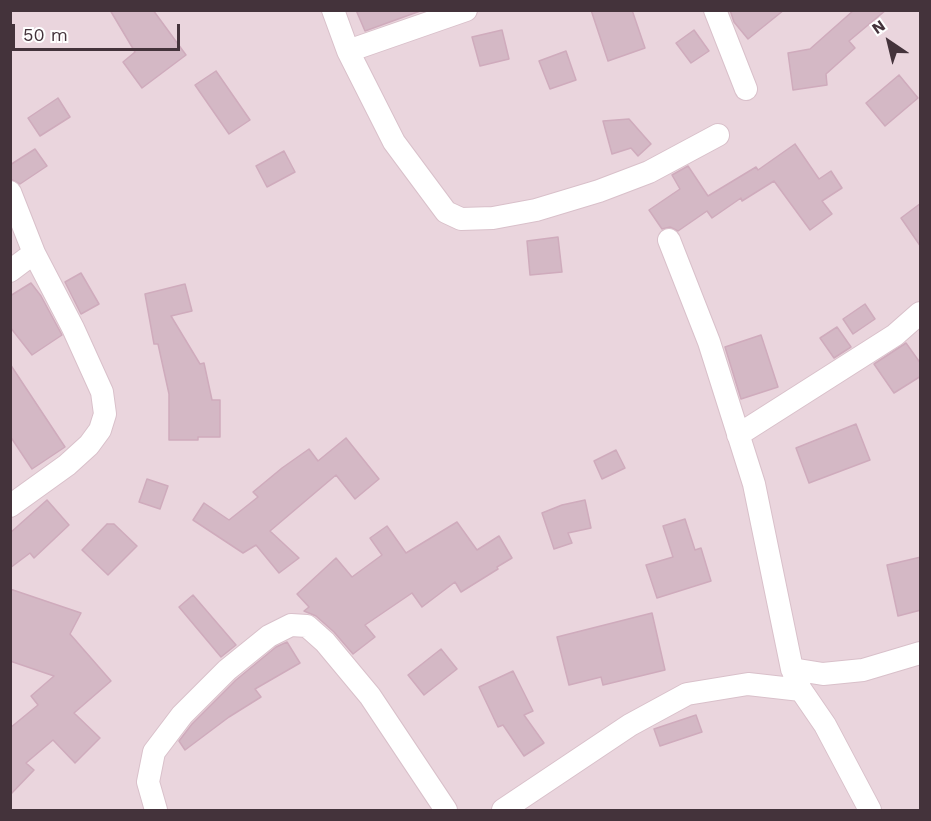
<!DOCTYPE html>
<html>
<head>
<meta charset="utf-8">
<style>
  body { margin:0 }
  #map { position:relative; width:931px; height:821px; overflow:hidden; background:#f2e3e9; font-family:"Work Sans",sans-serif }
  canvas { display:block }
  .frame { position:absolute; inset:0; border:12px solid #44333b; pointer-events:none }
  .north { position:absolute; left:859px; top:12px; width:60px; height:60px; -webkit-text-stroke:4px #fff; paint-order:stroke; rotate:325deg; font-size:16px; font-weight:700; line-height:24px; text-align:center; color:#44333b }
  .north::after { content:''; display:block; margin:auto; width:21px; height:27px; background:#44333b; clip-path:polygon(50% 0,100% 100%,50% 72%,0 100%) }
  .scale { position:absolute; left:12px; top:24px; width:168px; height:27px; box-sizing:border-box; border:3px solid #44333b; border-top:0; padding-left:8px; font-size:18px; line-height:21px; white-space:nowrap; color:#44333b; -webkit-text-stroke:4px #fff; paint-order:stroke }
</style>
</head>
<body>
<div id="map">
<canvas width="931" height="821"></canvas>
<div class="frame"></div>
<div class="north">N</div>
<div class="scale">50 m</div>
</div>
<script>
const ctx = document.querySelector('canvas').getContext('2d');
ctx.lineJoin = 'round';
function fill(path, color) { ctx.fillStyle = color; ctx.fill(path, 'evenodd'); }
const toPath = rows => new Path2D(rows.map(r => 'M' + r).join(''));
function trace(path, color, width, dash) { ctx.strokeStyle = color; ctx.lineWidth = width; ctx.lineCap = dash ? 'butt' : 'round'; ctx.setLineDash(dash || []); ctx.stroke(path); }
const residential = toPath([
  [11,11,920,11,920,810,11,810]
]);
const building = toPath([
  [110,10,153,10,186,55,142,88,123,62,135,52,110,10],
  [356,10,423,10,365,31,356,10],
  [591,10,632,10,645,48,608,61,591,10],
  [730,10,784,10,748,39,734,22,730,10],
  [854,10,886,10,849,41,855,48,826,74,827,85,793,90,788,53,810,49,854,10],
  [502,30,509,59,480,66,472,37,502,30],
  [694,30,709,51,691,63,676,43,694,30],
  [566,51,576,80,550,89,539,61,566,51],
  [216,71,250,120,229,134,195,85,216,71],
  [899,75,918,98,885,126,866,103,899,75],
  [58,98,70,117,40,136,28,118,58,98],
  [629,119,651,144,638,156,631,148,612,154,603,121,629,119],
  [795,144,819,179,831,171,842,188,822,201,832,214,810,230,774,181,742,201,741,198,712,218,707,211,678,231,670,227,662,229,649,210,680,189,672,175,688,166,708,196,756,167,758,170,795,144],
  [35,149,47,166,20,184,10,179,10,165,35,149],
  [284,151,295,172,267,187,256,166,284,151],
  [921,203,921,247,901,218,921,203],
  [558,237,562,272,530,275,527,241,558,237],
  [81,273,99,304,81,314,65,282,81,273],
  [31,283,41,296,62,335,32,355,10,327,10,296,31,283],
  [185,284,192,311,171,316,200,364,204,363,212,400,220,400,220,437,198,437,198,440,169,440,169,394,158,344,154,344,145,294,185,284],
  [865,304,875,319,853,334,843,319,865,304],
  [837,327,851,347,834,358,820,338,837,327],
  [761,335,778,387,741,399,725,347,761,335],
  [906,343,921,364,921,376,894,393,874,364,906,343],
  [10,364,65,447,32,469,10,436,10,364],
  [856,424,870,460,809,483,796,448,856,424],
  [346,438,379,479,355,499,336,475,270,531,299,558,279,573,256,545,243,553,193,520,204,503,229,520,258,497,253,492,282,468,309,449,318,461,346,438],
  [616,450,625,468,602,479,594,461,616,450],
  [147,479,168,486,160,509,139,502,147,479],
  [47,500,69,525,34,558,30,553,10,568,10,533,47,500],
  [585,500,591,528,568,533,572,543,554,549,542,513,562,505,585,500],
  [685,519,695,550,701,548,711,581,657,598,646,565,673,557,663,526,685,519],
  [457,522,477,550,499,536,512,558,497,567,498,569,461,592,455,582,422,607,412,593,365,625,375,637,353,654,334,632,316,616,304,611,309,607,297,594,336,558,352,577,382,555,370,538,387,526,406,553,457,522],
  [107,524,114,524,137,546,108,575,82,550,107,524],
  [921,557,921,610,898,616,887,565,921,557],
  [10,589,81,613,70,634,111,681,74,713,100,738,75,763,53,740,26,763,34,770,10,795,10,728,38,705,31,696,54,676,10,661,10,589],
  [193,595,236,645,221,657,179,607,193,595],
  [652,613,665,670,603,685,601,677,569,685,557,637,652,613],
  [287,642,300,663,255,689,261,697,229,717,185,750,179,741,192,724,236,680,276,647,287,642],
  [441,649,457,669,424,695,408,675,441,649],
  [513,671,533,711,524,715,544,743,524,756,503,725,498,727,479,687,513,671],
  [696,715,702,732,660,746,654,729,696,715]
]);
const minor = toPath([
  [333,10,348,51,394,142,446,212,461,219,493,218,536,210,599,191,649,172,718,135],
  [715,10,746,89],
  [348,51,466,10],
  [10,192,34,253,73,328,102,392,105,414,100,430,89,445,67,465,10,506],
  [669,240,709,342,754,484,792,669,801,690],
  [10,271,34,253],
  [738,435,895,335,920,313],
  [792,669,823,674,863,670,920,653],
  [156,810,148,782,154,752,182,715,227,670,269,636,291,625,307,626,325,642,370,696,446,810],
  [503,810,630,725,687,694,748,684,801,690,825,725,870,810]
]);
fill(residential, '#ead5dd');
fill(building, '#d4b8c5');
trace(building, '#cfabbc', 1.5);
trace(minor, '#d9c0ca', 24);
trace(minor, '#fff', 22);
</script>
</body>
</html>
